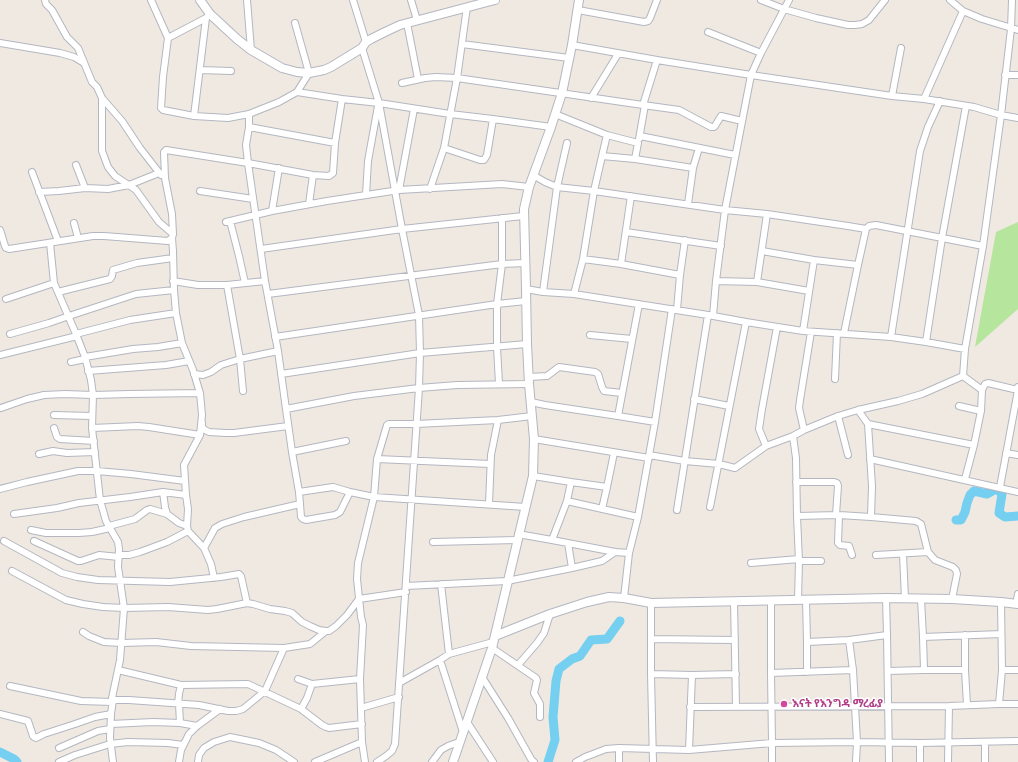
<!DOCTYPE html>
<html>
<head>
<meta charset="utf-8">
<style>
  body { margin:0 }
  canvas { display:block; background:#efe9e1 }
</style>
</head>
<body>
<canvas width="1018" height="762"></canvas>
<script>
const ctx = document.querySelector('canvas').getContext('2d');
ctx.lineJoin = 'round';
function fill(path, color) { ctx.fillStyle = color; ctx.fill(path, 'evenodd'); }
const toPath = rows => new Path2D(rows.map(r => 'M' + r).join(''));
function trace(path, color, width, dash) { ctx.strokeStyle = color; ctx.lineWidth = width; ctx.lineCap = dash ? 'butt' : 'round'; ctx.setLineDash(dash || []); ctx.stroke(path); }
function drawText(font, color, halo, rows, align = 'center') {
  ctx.font = font + ' Rubik,"Noto Sans Ethiopic",sans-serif'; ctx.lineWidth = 3; ctx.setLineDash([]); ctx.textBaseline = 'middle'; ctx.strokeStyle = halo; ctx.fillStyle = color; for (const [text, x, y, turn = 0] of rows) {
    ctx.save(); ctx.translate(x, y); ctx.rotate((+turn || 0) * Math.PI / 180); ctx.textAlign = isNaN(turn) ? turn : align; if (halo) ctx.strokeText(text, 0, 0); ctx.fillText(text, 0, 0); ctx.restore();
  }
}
const green = toPath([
  [1018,222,1018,309,975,347,996,232]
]);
const river = toPath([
  [956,520,961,520,965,512,967,503,970,495,974,491,987,494,994,490,998,490,1002,494,999,513,1005,517,1018,516],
  [0,752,14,759,17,762],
  [548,762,555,740,553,717,556,681,559,669,572,659,580,656,591,640,607,639,620,621]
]);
const street = toPath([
  [45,0,46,4,52,10,67,37,78,48,92,82,97,87,102,98,102,151,108,167,115,176,136,190,159,222,173,234],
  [151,0,168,38,163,77,161,108,163,110,194,116,228,118,249,114,279,102,297,92,309,73,295,23],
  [247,0,251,50],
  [353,0,366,42],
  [411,0,417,20],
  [761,0,784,9,816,18,848,25,855,25,862,24,869,20,885,0],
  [950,0,963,11,982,19,1018,30],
  [578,10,644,22,648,21,650,18,657,0],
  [407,23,418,79],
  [708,32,761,53],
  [168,38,206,18],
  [0,43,60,53,74,57,84,63],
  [462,44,569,58],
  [572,45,657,60,643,105,679,110,711,127,714,127,715,126,721,116,742,121],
  [362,48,379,103,402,229,419,315,420,353,419,388,395,744,392,751,386,756,377,762],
  [657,60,751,75,892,96,924,99,974,107,1001,115,1018,118],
  [200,70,231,71],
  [1005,75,1018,75],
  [402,83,425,78,436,77,457,78,643,105],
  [297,92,342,99,379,103,450,114,493,119,551,127],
  [892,96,901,48],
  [102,98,122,121,140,148,161,175],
  [591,98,618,54],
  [924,99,963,11],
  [249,114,249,127,246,145,248,163,265,281,278,351,286,409,292,452,299,492,300,504],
  [555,114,607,135,638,143,635,159],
  [194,116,206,18,210,14],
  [249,127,335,143],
  [607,135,602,156,635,159,693,168],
  [640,136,735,155],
  [639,139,645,105],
  [444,148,480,160,484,160,487,155,493,119],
  [76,165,85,188],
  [32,172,58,241],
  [533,175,545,182,557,187,594,191,725,210,767,214,848,226,866,229,869,226,876,225,983,246],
  [430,189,444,148,457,78,467,7],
  [399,190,414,109],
  [200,191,253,199],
  [39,192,59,191,85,188,108,189,129,185,159,173],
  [366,195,368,161,378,106],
  [631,196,621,264,680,275],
  [309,204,313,175],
  [688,204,693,168,699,148],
  [272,211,279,168],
  [767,214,757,282,809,291],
  [230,221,239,256,245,283],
  [226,222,272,211,327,201,399,190,502,184,529,187],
  [74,223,78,238],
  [0,230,5,246,6,248,9,249,93,236,104,236,168,241,172,238,173,234,172,214,165,178,164,152,166,150,248,163,313,175,329,176,333,173,335,143,342,99],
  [626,232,721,246],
  [172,238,173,251,174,290,176,313,182,343,193,370,200,393,202,415,200,435,184,465,186,495,188,509,187,526,188,531,204,548,211,564,214,578],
  [50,243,54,283,76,334,85,357,91,380,93,395,92,428,100,500,106,521,118,542,119,549,118,567,124,608,120,660,112,698,113,700,111,714,110,738,113,762],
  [261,249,402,229,523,216],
  [762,251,814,260,803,331],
  [583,259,621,264],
  [814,260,858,265],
  [173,281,198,285,227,285,265,281],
  [716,281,757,282],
  [227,285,240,359,243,391],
  [526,289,543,292,574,294,708,315,746,322,803,331,891,337,926,342,965,349],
  [58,292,110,279,112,276,113,270,130,265,137,263,173,258],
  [543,292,557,187,567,143],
  [268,294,502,264,525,263],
  [574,294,583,259,594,191,602,156],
  [6,299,54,283],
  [677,310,680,275,685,240],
  [713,316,716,281,725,210,751,75,761,53,789,0],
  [844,333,858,265,866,229],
  [10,334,49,323,69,316,136,294,174,290],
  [76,334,130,320,176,313],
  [590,335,632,339],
  [275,337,497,304,526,301],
  [891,337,920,151,928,127,940,101],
  [926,342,942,238,966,106],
  [0,355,77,336],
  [85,357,133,349,158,347,182,343],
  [71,362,85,359],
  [88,371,166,365,189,361],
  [194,374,203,375,211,372,221,365,240,359,278,351],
  [281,374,420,353,527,344],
  [963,376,965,349,983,246,1001,115,1011,29,1012,0],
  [963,376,982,390],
  [529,377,547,376,559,367,595,372,598,374,602,387,604,391,622,393],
  [835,379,837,333],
  [499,384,497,347,497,304,502,264,502,218],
  [694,399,729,406],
  [531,402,545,405,618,416,655,422],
  [959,406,981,411],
  [1,408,27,399,44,395,65,394,93,395,129,394,200,393],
  [286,409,354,396,419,388,457,385,529,384],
  [858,410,868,424,872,486,871,517,916,521,921,524,928,552,935,560,953,567,956,570,957,574,952,599],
  [54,415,92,416],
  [618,416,639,304],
  [838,416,848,455],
  [202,423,202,427,205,430,209,432,226,433,234,433,288,426],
  [868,424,974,445],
  [54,428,57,437,60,439,94,441],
  [92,428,138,426,149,427,200,435],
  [804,430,799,408,800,400,811,332],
  [793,436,796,458,797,516,799,561,798,600],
  [534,439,649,458],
  [766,446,759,429,762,409,777,327],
  [292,452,346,441],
  [1006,453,1018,455],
  [39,454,53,451,67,453,95,452],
  [649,455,685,461,719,464,735,468,766,446,793,436,804,430,838,416,858,410,898,401,922,394,963,376],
  [377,459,490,464],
  [870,459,1018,492],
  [533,476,571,482],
  [965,479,974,445,981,411,982,390,985,384,988,383,1018,390,1018,387],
  [796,482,834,482,837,483,838,486,836,515],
  [607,487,614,453],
  [1000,487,1018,390],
  [0,489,27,482,78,471,97,471,131,474,185,481],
  [163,492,165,507,167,514,179,523,187,526],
  [299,492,333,487,350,492,374,497,526,507],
  [567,501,638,517],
  [489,504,491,455,498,420],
  [710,507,746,322],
  [677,510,708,315],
  [14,514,57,508,79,503,130,497,163,492,186,495],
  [839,515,838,543,840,545,849,546,852,555],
  [797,516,839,515,871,517],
  [109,526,135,519,147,510,150,509,167,514],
  [31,530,46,533,79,533,92,532,110,528],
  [518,534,552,540,615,552,629,553],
  [552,540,567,501,571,482,607,487,602,509],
  [4,541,62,573,77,577,98,580,170,582,221,577,239,574,241,576,247,603],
  [34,541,78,561,81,561,99,555,119,557],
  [433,542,517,540],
  [568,543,572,568],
  [204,548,215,528,222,524,244,517,300,504,301,517,303,519,306,520,335,515,340,512,350,492],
  [903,554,905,599],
  [119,555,129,555,140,552,167,542,188,531],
  [876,555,928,552],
  [799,561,821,561],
  [751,563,799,559],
  [12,571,66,600,83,604,103,607,124,608,168,607,208,610,217,609,247,603,253,604,270,609,285,611,292,613,302,622,310,626,319,630,326,631],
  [441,584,449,654],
  [406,586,507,581,572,568,602,561,615,552],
  [624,598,629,553,638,517,655,422,672,309],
  [806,599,807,642,807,672],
  [921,599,923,637,1001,634],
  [734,601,736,707],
  [771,601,771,673,853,670],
  [1001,602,1002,670,1018,670],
  [651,603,651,674,653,762],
  [1016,604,1018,594],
  [83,632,89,636,104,642,122,643,156,642,191,646,284,648],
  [887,635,889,762],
  [923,637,924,670,965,670,965,635],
  [651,639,735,640],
  [849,640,887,635,886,598],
  [807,642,849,640,853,670,857,742,856,762],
  [492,648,536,678,537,680,534,693,540,704,540,717],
  [440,660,463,732],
  [518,665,537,643,544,633,550,614],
  [118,670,181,685,248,684,301,709,322,725,326,727,329,728,362,724],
  [965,670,967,705],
  [888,671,924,670],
  [771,673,772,743,772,762],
  [651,674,692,675,736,674],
  [482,677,508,718,531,759,534,762],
  [298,679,312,684,360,679],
  [399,683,440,660,449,654,493,642],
  [10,686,81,701,113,702],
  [113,700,129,700,199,705,228,711,236,711,243,709,265,691,284,648,310,644,326,631,329,631,336,626,347,615,359,599,406,592],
  [178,704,179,694,181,685],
  [179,704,180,723],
  [999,704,1002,670],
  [690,707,949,706,999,704,1018,704],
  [361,708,399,697],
  [301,709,307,698,312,684],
  [0,714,28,721,33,736,34,737,36,738,44,734,75,724,95,717,111,714],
  [467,722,493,762],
  [111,724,153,722,180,723,197,726],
  [985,742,985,762],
  [920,743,920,762],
  [59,748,98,731,110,729],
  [689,750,692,675],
  [59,762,75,755,110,744,128,742,168,743,183,745],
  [179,762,181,750,189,734,197,726,220,709],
  [198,762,199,755,204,748,214,742,230,737,259,743,276,750,294,762],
  [315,762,362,742],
  [365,762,362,742,360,679,363,625,361,617,357,579,358,563,374,497,377,459,387,425,389,424,416,424,498,420,532,416],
  [432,762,441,750,448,746,459,742],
  [576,762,585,757,593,754,606,749,619,748,689,750,772,743,857,742,920,743,1018,741],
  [619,762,619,748],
  [948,762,949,706]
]);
const secondary = toPath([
  [200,0,210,14,237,39,251,50,282,68,297,72,309,73,324,70,331,67,362,48,366,42,371,39,385,32,400,25,495,0],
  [495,636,550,614,587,602,609,597,624,598,651,603,886,598,952,599,1001,602,1018,604],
  [453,762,492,648,533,476,534,439,529,384,527,344,526,289,524,209,529,187,551,127,562,93,572,45,579,0]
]);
const markers = [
  [784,704,4,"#d1479c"]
];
const hotelNames = [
  ["እናት የእንግዳ ማረፊያ",792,704]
];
fill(green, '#b6e59e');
trace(river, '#75cff0', 9);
trace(street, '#b4b7c1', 8);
trace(secondary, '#b4b7c1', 10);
trace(street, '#fff', 6);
trace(secondary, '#fff', 8);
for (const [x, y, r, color] of markers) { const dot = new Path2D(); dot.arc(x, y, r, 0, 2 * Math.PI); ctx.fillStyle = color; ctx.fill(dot); trace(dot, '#fff', 1.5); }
drawText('bold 11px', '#b23c85', '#fff', hotelNames, 'left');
</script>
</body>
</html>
